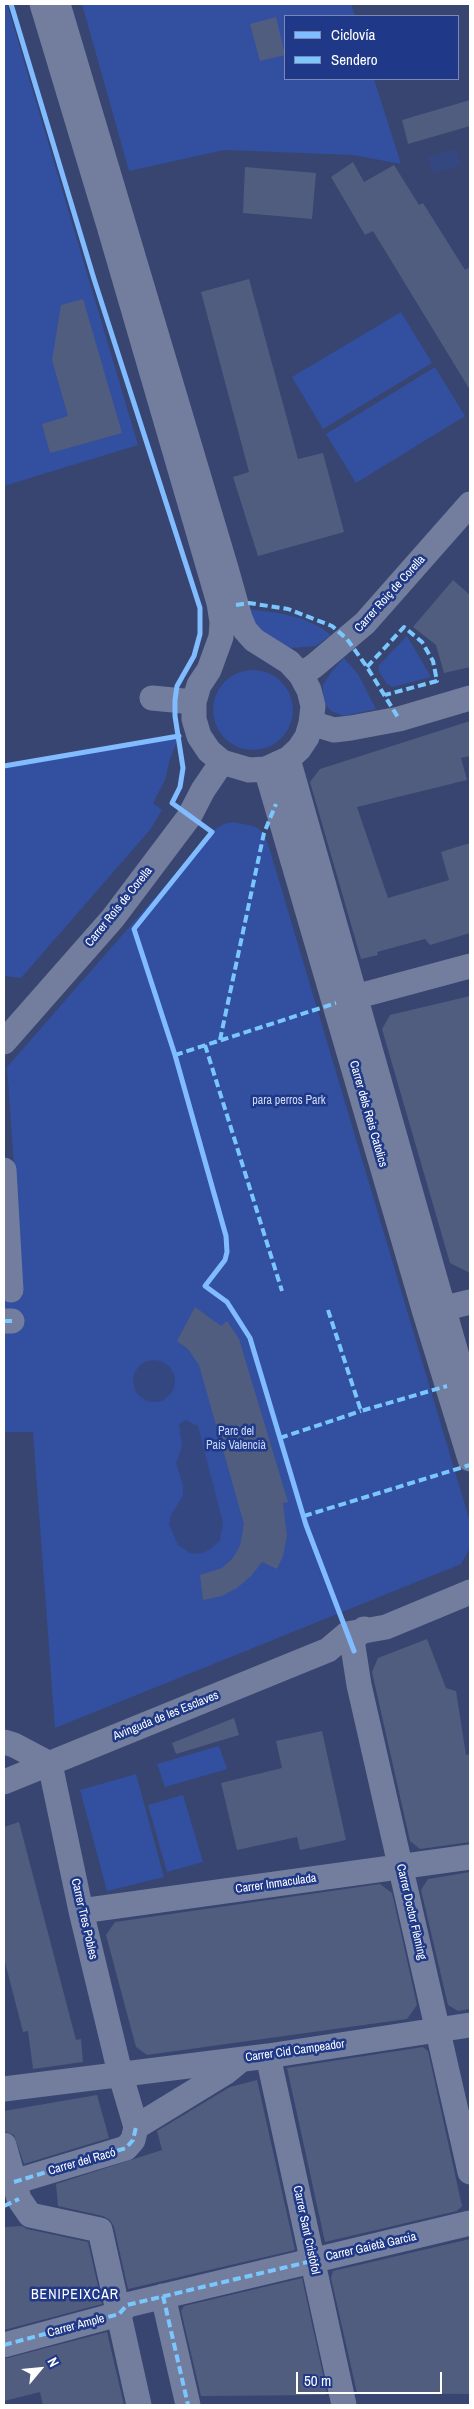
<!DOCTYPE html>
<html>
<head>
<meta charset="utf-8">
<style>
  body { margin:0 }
  #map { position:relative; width:474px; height:2409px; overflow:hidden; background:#374570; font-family:"Archivo Narrow",sans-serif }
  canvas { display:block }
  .frame { position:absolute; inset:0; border:5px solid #fff; pointer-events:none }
  .legend { position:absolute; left:284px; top:15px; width:175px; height:65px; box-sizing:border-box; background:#1f3988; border:1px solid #7988b8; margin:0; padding:6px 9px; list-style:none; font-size:15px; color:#fff }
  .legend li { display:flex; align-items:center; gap:10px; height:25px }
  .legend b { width:25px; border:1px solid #7988b8 }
  .north { position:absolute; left:15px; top:2344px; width:50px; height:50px; -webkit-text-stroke:4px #1f3988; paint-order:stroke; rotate:62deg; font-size:14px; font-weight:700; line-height:20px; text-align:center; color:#fff }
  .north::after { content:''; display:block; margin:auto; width:18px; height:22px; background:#fff; clip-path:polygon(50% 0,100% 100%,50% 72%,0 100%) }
  .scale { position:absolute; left:296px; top:2372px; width:146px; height:22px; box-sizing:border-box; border:2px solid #fff; border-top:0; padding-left:6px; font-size:15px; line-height:18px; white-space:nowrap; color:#fff; -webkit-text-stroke:4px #1f3988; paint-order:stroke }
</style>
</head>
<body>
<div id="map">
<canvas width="474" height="2409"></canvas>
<div class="frame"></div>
<ul class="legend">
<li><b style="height:6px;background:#80bcff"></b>Ciclovía</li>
<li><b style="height:6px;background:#7ac7fe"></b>Sendero</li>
</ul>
<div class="north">N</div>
<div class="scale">50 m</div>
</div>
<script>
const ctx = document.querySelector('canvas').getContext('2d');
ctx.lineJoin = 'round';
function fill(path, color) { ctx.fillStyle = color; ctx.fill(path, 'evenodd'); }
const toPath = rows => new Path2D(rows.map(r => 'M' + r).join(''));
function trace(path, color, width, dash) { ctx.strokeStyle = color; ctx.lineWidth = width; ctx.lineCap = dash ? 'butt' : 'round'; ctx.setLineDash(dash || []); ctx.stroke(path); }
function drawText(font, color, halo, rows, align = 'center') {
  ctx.font = font + ' "Archivo Narrow",sans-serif'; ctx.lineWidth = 5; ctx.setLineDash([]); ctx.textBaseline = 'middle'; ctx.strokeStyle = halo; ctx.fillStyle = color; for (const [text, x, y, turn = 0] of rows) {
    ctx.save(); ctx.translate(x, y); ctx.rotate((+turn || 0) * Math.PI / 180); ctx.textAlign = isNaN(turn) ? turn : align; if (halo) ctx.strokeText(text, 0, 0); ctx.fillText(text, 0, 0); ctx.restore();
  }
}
const green = toPath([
  [4,4,7,4,138,445,4,486],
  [82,4,351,4,355,16,285,16,285,79,374,79,401,164,353,155,224,150,129,171],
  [401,312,432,363,323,429,292,377],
  [435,367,465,416,356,483,326,434],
  [246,609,279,613,303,619,320,627,331,635,316,646,291,648,278,645,263,638],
  [407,636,431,677,393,687,387,684,378,670,379,665],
  [344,658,358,674,376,709,344,716,331,711,326,705,323,699,323,685,332,671],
  '213 710a40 40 0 1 1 80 0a40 40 0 1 1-80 0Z',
  [179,736,170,759,165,780,153,803,162,810,150,830,21,978,4,976,4,768],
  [233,822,254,826,264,833,269,847,470,1522,470,1548,461,1564,55,1728,33,1432,4,1432,4,1294,23,1292,7,1067,214,830,224,824],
  [219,1746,227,1769,165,1787,157,1764],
  [136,1774,164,1877,107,1891,80,1790],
  [183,1795,203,1862,167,1872,148,1805]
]);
const water = toPath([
  [456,149,461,165,433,173,428,157],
  '133 1381a21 21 0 1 1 42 0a21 21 0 1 1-42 0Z',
  [186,1420,198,1426,223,1523,220,1541,209,1550,200,1554,190,1553,178,1545,169,1524,171,1515,183,1496,183,1485,176,1463,182,1446,179,1424]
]);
const building = toPath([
  [276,17,285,55,260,61,250,24],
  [470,100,470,126,408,144,402,120],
  [353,162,364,182,394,165,419,205,423,203,465,270,470,267,470,390,373,231,365,235,331,177],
  [245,167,316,173,312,219,243,213],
  [249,279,298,459,323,453,344,532,258,556,233,477,249,472,201,292],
  [83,299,122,433,50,453,42,424,68,416,52,360,61,305],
  [453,580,470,595,470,667,444,673,436,645,413,627],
  [470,721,470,756,461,758,467,780,357,807,388,898,449,880,441,852,470,843,470,933,430,945,425,939,377,952,378,955,361,959,310,782,320,769],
  [470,996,470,1273,450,1263,382,1029,390,1015],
  [195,1307,221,1326,227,1321,239,1339,288,1502,283,1503,287,1536,283,1556,277,1569,262,1562,251,1576,237,1588,222,1596,203,1600,200,1575,222,1568,233,1558,240,1546,244,1524,199,1365,188,1349,177,1341],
  [427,1639,446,1688,456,1691,466,1755,470,1754,470,1842,420,1849,410,1841,372,1672,378,1658],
  [234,1718,239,1735,176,1754,172,1743],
  [322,1731,346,1840,300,1850,297,1837,237,1850,221,1783,282,1768,276,1741],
  [19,1822,76,2040,81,2039,83,2062,33,2069,28,2031,23,2032,4,1958,4,1827],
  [470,1872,470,2009,458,2011,448,2005,421,1890,428,1879],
  [380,1884,392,1893,417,2005,407,2019,147,2055,136,2047,106,1935,115,1922],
  [423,2047,428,2051,462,2206,457,2211,325,2242,287,2068],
  [257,2080,295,2250,128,2289,114,2227,110,2220,103,2216,58,2206,56,2184,162,2150,157,2131,230,2087],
  [97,2095,109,2138,24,2164,14,2135,4,2131,4,2111],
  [22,2226,27,2229,88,2242,102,2304,4,2330,4,2227],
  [470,2239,470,2394,357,2393,331,2278,333,2271],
  [302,2278,327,2393,325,2395,201,2396,181,2311,184,2306],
  [107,2332,124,2405,43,2405,40,2392,4,2401,4,2359]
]);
const minor = toPath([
  [42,4,109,226,219,603,222,622,221,637,209,670,199,685,194,702,194,719,199,736,209,751,222,762,249,770,266,769,288,759,299,749,307,737,311,723,313,706,309,690,301,675,289,662,254,640,245,630,240,618,226,568,58,4],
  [301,675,314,666,365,623,470,504],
  [152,698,194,702],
  [311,723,334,730,351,728,399,719,470,698],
  [288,759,470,1402],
  [266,769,425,1313,470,1459],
  [340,1001,470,966],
  [4,1042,113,918,189,817,203,790,222,762],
  [4,1170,11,1290],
  [429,1312,470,1302],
  [4,1321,12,1321],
  [364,1629,352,1640,359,1685,470,2172],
  [4,1742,14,1745,50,1764,81,1911,120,2073,136,2127,226,2072,242,2059],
  [4,1782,328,1650,347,1634,386,1627,470,1592],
  [81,1911,470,1857],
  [268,2056,344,2405],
  [4,2089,268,2056,470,2025],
  [4,2145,19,2199,30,2215,100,2230,139,2405],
  [14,2182,126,2148,133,2140,136,2127],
  [163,2296,188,2405],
  [119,2314,127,2305,470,2223],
  [4,2345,119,2314]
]);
const quiet = toPath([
  [236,605,249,603,288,609,332,626,347,639,367,667,399,719],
  [367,667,404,627,422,642,433,661,437,681,385,695],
  [220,1040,264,833,276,804],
  [205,1045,282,1291],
  [175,1055,336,1003],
  [328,1310,361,1411,447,1386],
  [4,1321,12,1321],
  [280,1438,361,1411],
  [304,1516,470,1465],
  [14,2182,126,2148,133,2140,136,2127],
  [4,2206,19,2199],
  [163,2296,188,2405],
  [4,2345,119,2314,127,2305,312,2261]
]);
const cycleway = toPath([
  [11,4,94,279,200,608,200,634,194,656,177,686,175,700,175,716,183,768,180,787,172,803,212,832,134,929,175,1055,226,1236,227,1252,225,1260,205,1286,227,1302,250,1338,306,1525,354,1651],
  [4,766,179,736]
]);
const streetNames = [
  ["Carrer Roiç de Corella",390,594,-48],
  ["Carrer Roís de Corella",119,907,-51],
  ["Carrer dels Reis Catolics",368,1114,74],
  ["Avinguda de les Esclaves",166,1716,-22],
  ["Carrer Inmaculada",276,1884,-8],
  ["Carrer Doctor Flèming",411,1912,77],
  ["Carrer Tres Pobles",84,1919,77],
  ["Carrer Cid Campeador",295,2051,-8],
  ["Carrer del Racó",82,2162,-16],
  ["Carrer Sant Cristòfol",306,2230,78],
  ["Carrer Gaietà Garcia",371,2247,-13],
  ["Carrer Ample",76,2326,-15]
];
const parkNames = [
  ["para perros Park",289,1101],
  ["Parc del",236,1432],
  ["País Valencià",236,1446]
];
const neighbourhoodNames = [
  ["BENIPEIXCAR",75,2295]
];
fill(green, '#334f9f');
fill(water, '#354781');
fill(building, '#515d7f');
trace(minor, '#737d9e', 25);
trace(quiet, '#7ac7fe', 4, [8, 4]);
trace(cycleway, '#80bcff', 5);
drawText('12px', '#fff', '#1f3988', streetNames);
drawText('12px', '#ced9f8', '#1f3988', parkNames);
ctx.letterSpacing = '1px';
drawText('14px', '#fff', '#1f3988', neighbourhoodNames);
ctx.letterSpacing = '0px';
</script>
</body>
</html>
